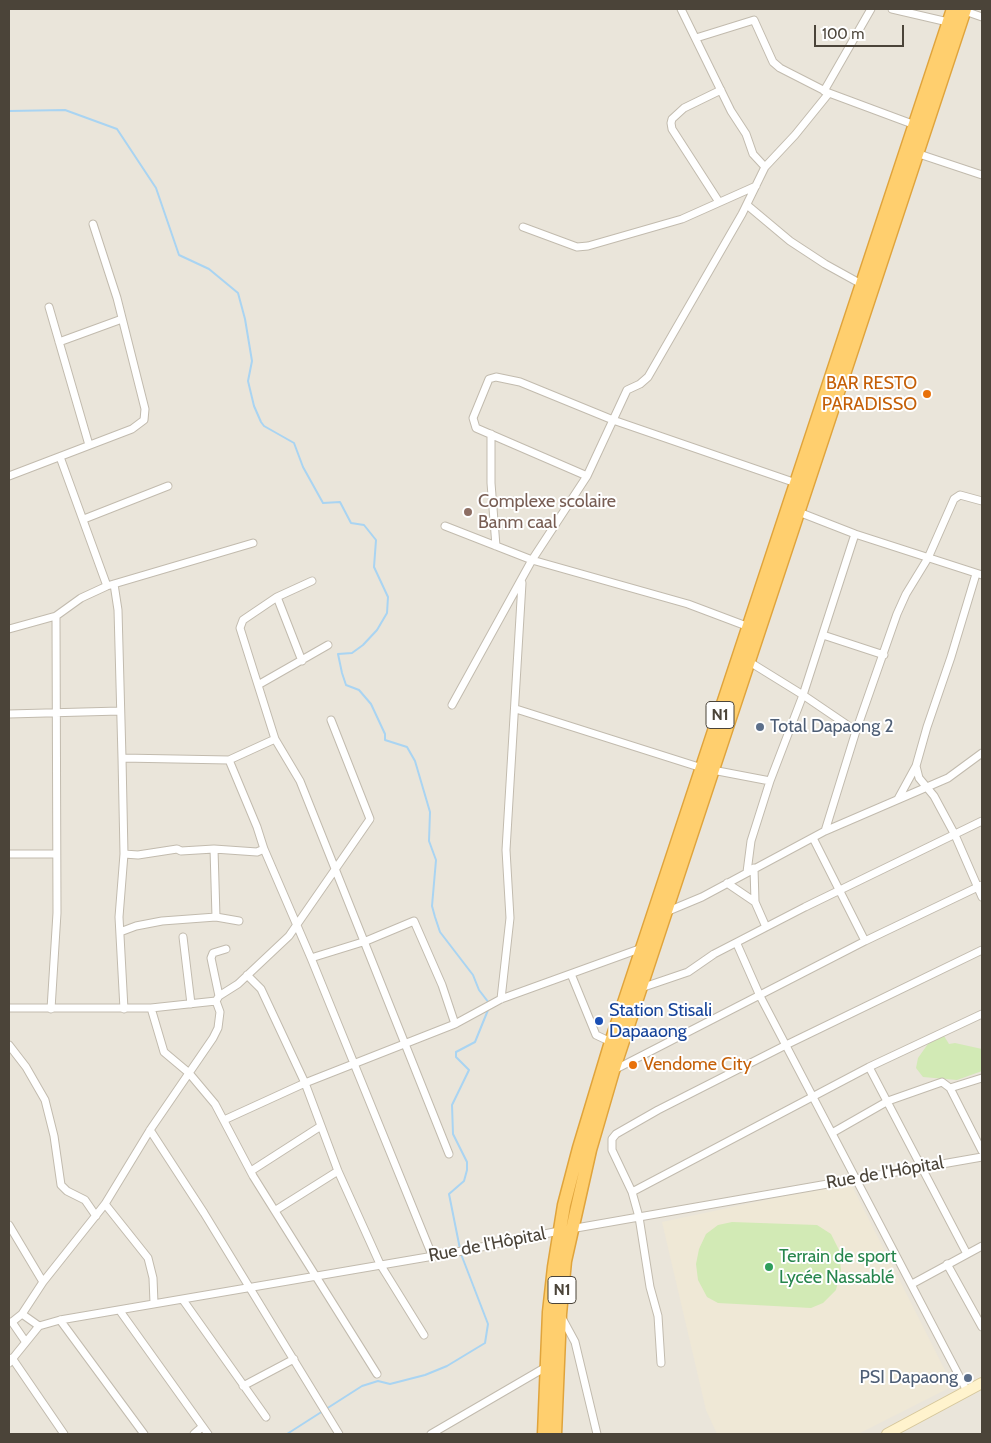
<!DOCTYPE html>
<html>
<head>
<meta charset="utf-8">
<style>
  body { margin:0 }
  #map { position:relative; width:991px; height:1443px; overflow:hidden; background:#f6f3ec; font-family:Cabin,sans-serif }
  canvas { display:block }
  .frame { position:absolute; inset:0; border:10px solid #4b4439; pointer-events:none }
  .scale { position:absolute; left:814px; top:25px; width:90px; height:22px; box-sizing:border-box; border:2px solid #4b4439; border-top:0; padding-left:6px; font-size:15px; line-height:18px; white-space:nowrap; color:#4b4439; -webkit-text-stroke:4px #fff; paint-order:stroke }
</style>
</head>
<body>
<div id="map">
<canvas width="991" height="1443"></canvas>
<div class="frame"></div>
<div class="scale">100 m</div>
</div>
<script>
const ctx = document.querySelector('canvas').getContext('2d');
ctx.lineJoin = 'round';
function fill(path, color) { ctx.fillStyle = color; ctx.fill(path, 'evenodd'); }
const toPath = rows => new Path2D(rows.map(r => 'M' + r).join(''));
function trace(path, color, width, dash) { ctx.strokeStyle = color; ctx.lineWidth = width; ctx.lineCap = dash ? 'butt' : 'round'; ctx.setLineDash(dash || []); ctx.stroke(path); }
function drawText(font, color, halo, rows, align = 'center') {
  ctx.font = font + ' Cabin,sans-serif'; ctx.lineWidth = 4; ctx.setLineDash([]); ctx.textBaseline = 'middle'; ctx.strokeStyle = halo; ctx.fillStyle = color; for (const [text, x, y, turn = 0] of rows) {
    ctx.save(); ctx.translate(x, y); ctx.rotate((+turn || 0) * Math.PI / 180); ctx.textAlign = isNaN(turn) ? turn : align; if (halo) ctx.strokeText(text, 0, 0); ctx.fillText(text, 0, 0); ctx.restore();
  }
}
const residential = toPath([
  [9,9,982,9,982,1434,9,1434]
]);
const education = toPath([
  [850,1182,953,1386,858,1434,717,1434,706,1410,662,1222]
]);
const green = toPath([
  [944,1036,949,1044,955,1043,982,1049,982,1071,957,1080,923,1077,916,1068,918,1058,930,1041],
  [732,1222,817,1225,831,1234,839,1250,841,1270,836,1290,823,1303,811,1308,718,1303,707,1297,698,1280,696,1264,699,1249,706,1234,718,1225]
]);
const stream = toPath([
  [9,111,65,110,117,129,156,188,179,255,209,269,238,293,245,319,252,361,248,381,254,406,261,422,264,426,294,443,303,467,323,503,340,502,351,523,364,525,376,540,374,567,388,597,387,613,377,630,363,645,352,653,338,654,342,673,346,685,359,690,371,704,385,734,385,740,407,747,415,761,430,812,429,841,436,860,432,906,435,917,440,932,473,975,479,990,489,1003],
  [460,1249,449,1194,464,1181,467,1170,467,1162,453,1134,452,1105,469,1070,456,1057,456,1052,475,1042,488,1010],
  [287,1434,362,1386,378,1381,390,1384,425,1375,447,1366,485,1343,488,1324,461,1254]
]);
const street = toPath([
  [681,9,731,111,746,134,753,154,765,167],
  [892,9,948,22],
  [962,10,982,17],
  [696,38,754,20,773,62,780,68,829,93],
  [824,91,871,9],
  [916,153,982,175],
  [719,202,672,129,671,123,672,119,684,108,721,90],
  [747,205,790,241,825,264,863,285],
  [523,227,577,247,588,246,682,219,756,186],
  [49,307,89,445],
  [59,342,122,319],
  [491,434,491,483,496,546],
  [60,457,107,586],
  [9,476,132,429,144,420,145,409,117,298,93,224],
  [587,476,476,428,473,418,489,379,496,377,520,382,613,420,796,483],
  [796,511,855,534,982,575],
  [84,519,168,486],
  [445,526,532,560,688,604,749,627],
  [976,574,951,657,927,727,916,766,919,778,934,796,955,835,982,897],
  [312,581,277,597,243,620,240,628,275,739,300,781,449,1154],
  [114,584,118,610,122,758,124,854,119,917,124,1009],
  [277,597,302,661],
  [9,629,56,616,81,598,107,586,253,543],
  [823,635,884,655],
  [748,661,803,695,856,731],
  [258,685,328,645],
  [452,705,532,560,587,476,627,390,640,384,648,377,742,214,765,167,795,135,829,93,915,125],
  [516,709,702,768,770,781],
  [9,714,120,711],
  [122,758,229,760,275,739],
  [229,760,257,827,264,849,311,958,432,1255],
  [898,799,916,766],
  [825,831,856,731,897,614,906,594,928,558,954,499,960,495,982,501],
  [813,838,865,941],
  [214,849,216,917,239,921],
  [9,854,56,854],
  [124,854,138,855,177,849,181,851,214,849,257,852,264,849],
  [754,868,755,902,766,927],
  [747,872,751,841,770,781,803,695,855,534],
  [727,883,755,902],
  [666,912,702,897,825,831,948,778,982,753],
  [120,932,136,926,162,921,216,917],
  [183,937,191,1004],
  [737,944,760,996,967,1391],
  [311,958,366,941,414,921,442,985,455,1024],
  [571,974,596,1035,611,1042],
  [247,975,261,989,305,1083,338,1171,380,1264,424,1335],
  [641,988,688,972,714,954,805,907,982,821],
  [219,996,211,958,213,953,226,949],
  [501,999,510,918,506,850,522,583],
  [9,1008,151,1008,216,1001],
  [151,1008,164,1052,189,1073,215,1104,253,1176,377,1374],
  [51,1009,57,913,56,616],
  [9,1045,26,1067,45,1100,54,1136,61,1185,67,1191,85,1200,96,1216],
  [869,1067,967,1254],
  [614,1070,865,941,982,885],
  [950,1088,982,1151],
  [224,1120,305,1083,455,1024,501,999,642,948],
  [150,1130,204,1213,339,1434],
  [832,1133,888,1101,942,1082,950,1088,982,1078],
  [251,1171,321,1126],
  [632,1192,612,1150,612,1139,616,1134,658,1110,786,1045,982,950],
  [105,1204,148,1258,153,1278,154,1303],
  [276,1210,338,1171],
  [9,1225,43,1282],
  [947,1264,982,1327],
  [912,1284,982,1246],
  [183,1300,266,1417],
  [120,1311,208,1434],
  [22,1314,39,1326],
  [562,1318,575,1342,597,1434],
  [60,1320,144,1434],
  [9,1322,12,1322,22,1314,43,1282,105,1204,150,1130,213,1038,218,1028,220,1012,216,1001,219,996,238,984,289,936,370,819,331,720],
  [12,1322,25,1341],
  [12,1358,64,1434],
  [9,1363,39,1326,60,1320,457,1252,559,1231,982,1157],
  [661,1363,658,1316,650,1287,639,1217,632,1192,869,1067,982,1014],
  [243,1386,294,1359],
  [194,1434,202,1427],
  [431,1434,546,1367]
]);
const secondary = toPath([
  [887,1434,982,1383]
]);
const highway = toPath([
  [544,1434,549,1312,554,1267,564,1205,579,1148,611,1042,953,9],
  [555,1434,560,1314,565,1261,590,1150,613,1071,965,9]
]);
const markers = [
  [927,394,5,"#e8710a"],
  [468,512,5,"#8d6e63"],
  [760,727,5,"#5c6f8a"],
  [599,1021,5,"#1a4fb4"],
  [633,1065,5,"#e8710a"],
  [769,1267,5,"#2e9e5b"],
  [968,1378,5,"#5c6f8a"]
];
const shields = [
  [720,715,28],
  [562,1290,28]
];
const shieldNames = [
  ["N1",720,715],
  ["N1",562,1290]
];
const foodNames = [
  ["BAR RESTO",917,384],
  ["PARADISSO",917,405],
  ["Vendome City",643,1065,"left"]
];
const educationNames = [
  ["Complexe scolaire",478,502],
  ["Banm caal",478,523]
];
const serviceNames = [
  ["Total Dapaong 2",770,727],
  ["PSI Dapaong",958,1378,"right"]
];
const transitNames = [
  ["Station Stisali",609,1011],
  ["Dapaaong",609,1032]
];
const streetNames = [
  ["Rue de l'Hôpital",885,1173,-10],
  ["Rue de l'Hôpital",487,1245,-11]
];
const leisureNames = [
  ["Terrain de sport",779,1257],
  ["Lycée Nassablé",779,1278]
];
fill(residential, '#eae5da');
fill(education, '#efe8d6');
fill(green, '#d2eab5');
trace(stream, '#a9d4f2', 2);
trace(street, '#c2bbae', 9);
trace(secondary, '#d6c79b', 12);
trace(highway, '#e0a43c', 15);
trace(street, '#fff', 7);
trace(secondary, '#fff3cd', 10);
trace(highway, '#ffcf6e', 12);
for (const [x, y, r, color] of markers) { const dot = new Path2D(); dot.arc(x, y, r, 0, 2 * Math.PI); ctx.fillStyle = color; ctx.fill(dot); trace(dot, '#fff', 2); }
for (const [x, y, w] of shields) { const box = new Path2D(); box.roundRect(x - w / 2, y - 13.5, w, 27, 4); ctx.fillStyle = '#fff'; ctx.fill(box); trace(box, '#4b4439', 1); }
drawText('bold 16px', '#4b4439', null, shieldNames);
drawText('18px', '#c56008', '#fff', foodNames, 'right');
drawText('18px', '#785e54', '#fff', educationNames, 'left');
drawText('18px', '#4e5e75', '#fff', serviceNames, 'left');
drawText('18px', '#164399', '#fff', transitNames, 'left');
drawText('18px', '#4b4439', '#fff', streetNames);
drawText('18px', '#27864d', '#fff', leisureNames, 'left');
</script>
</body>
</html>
